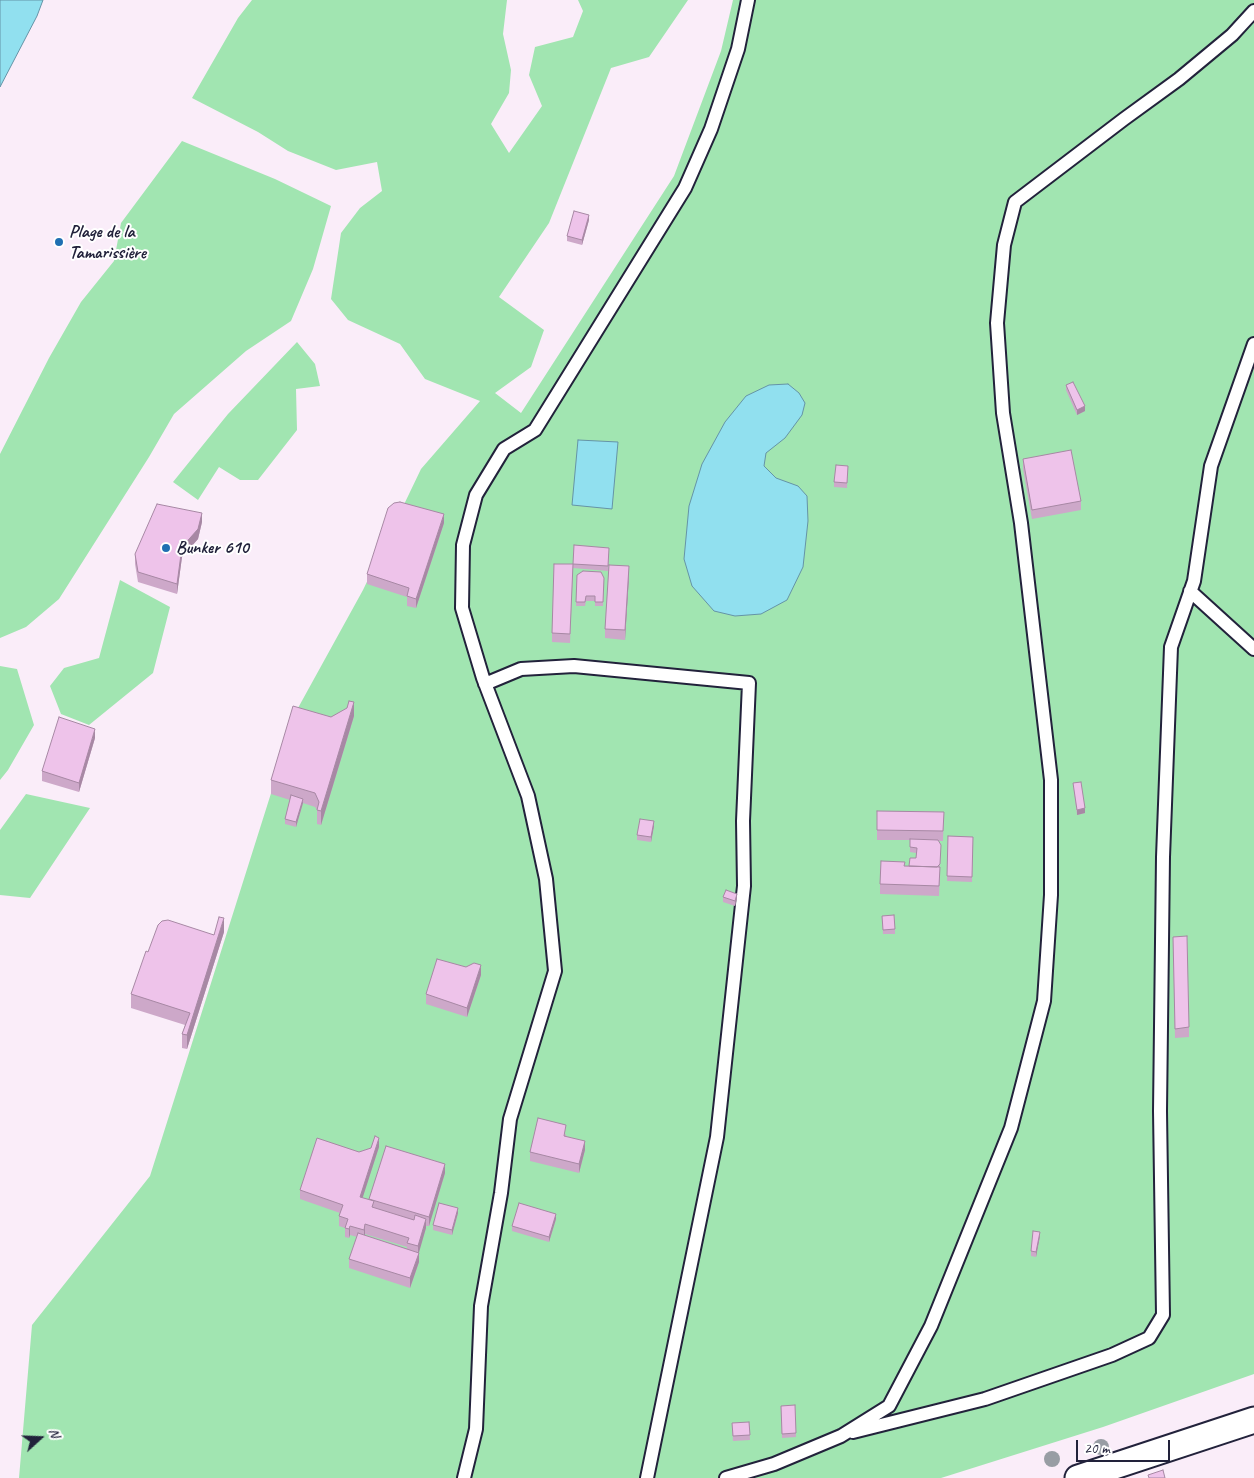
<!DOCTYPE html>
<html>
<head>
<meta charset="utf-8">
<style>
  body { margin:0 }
  #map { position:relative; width:1254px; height:1478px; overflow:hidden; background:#faedf9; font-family:Caveat,sans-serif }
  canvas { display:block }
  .north { position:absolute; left:15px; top:1413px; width:50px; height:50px; -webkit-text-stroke:4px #fff; paint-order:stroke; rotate:70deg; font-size:14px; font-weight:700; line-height:20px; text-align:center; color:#22223b }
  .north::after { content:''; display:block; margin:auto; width:18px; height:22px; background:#22223b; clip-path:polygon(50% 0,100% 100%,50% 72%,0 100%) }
  .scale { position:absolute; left:1076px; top:1440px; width:94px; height:22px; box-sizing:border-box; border:2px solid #22223b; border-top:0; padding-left:6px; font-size:15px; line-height:18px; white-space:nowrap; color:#22223b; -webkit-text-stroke:4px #fff; paint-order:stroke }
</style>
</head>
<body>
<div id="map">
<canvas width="1254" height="1478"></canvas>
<div class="north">N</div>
<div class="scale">20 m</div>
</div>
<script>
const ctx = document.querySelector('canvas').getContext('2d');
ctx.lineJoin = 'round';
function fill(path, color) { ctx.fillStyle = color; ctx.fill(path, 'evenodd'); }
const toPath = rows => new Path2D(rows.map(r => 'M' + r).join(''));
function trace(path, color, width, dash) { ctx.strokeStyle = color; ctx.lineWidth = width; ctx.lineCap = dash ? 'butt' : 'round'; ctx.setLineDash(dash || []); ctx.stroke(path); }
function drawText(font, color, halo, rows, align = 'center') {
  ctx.font = font + ' Caveat,sans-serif'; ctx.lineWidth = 4; ctx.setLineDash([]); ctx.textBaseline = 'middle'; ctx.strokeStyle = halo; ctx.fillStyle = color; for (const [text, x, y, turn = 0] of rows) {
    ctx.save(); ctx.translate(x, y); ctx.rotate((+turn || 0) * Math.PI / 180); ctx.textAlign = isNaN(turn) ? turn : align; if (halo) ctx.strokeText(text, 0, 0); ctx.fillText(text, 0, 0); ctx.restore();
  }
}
const green = toPath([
  [252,0,507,0,503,34,511,70,509,93,491,124,509,153,542,106,529,75,535,47,573,37,583,11,578,0,688,0,649,57,611,68,549,223,499,297,544,330,531,367,495,393,521,413,674,176,721,51,733,0,1254,0,1254,1374,1103,1427,941,1478,19,1478,32,1325,150,1176,298,708,363,590,421,469,480,401,425,379,400,344,348,320,331,299,341,233,360,208,382,191,377,162,336,170,288,151,258,132,192,98,238,18],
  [182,141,275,179,331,206,313,269,291,321,246,351,174,414,149,457,59,599,26,627,0,638,0,454,49,358,81,302,114,261,121,223],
  [297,342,315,364,320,386,296,389,297,430,258,480,240,480,219,467,198,500,173,482,228,414],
  [120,580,170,607,153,673,89,725,61,714,50,686,64,668,99,658],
  [0,666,17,669,34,725,8,770,0,780],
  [26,794,90,808,30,898,0,895,0,830]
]);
const water = toPath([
  [0,0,43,0,37,16,0,87,0,0],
  [788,384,799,393,805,403,802,415,785,438,766,453,764,466,776,478,798,486,807,496,808,521,803,567,787,600,761,614,735,616,714,611,692,586,684,559,689,506,702,464,725,422,746,396,769,385,788,384],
  [578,440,618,442,612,509,572,505,578,440]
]);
const service = toPath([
  [1190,591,1254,649],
  [485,684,521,669,574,666,749,683,743,821,744,886,717,1137,647,1478],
  [853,1432,985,1399,1112,1355,1149,1338,1163,1315,1160,1111,1163,857,1171,647,1194,581,1211,466,1254,344],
  [464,1478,476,1429,481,1306,501,1193,510,1119,555,971,546,879,528,796,483,678,462,608,463,545,476,495,504,449,535,430,685,188,711,129,738,49,748,0],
  [726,1478,774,1464,841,1436,889,1406,931,1326,1011,1128,1044,1001,1051,895,1051,780,1021,523,1003,413,997,323,1004,245,1015,202,1124,119,1179,79,1232,35,1254,11]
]);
const minor = toPath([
  [1078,1478,1254,1420]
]);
const trees = [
  [1101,1447],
  [1052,1459]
];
const wall = toPath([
  [589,220,582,245,567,241,567,236],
  [1066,385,1085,411,1077,415,1066,390],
  [1023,459,1081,501,1081,510,1032,519,1023,469],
  [848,466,847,488,834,487,834,482],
  [202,522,198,539,182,557,177,594,138,582,135,564,135,554],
  [444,523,416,608,407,606,407,597,367,584,367,574],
  [609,553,608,571,573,568,570,643,552,642,552,633,573,564],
  [577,575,604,578,603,606,595,606,595,601,586,601,585,606,576,606],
  [629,576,625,640,605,638,605,629],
  [354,716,321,825,317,824,317,810,315,807,303,803,296,827,285,824,285,819,290,800,271,794,271,780,331,717],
  [95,738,79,792,42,781,42,771],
  [1073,783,1085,813,1077,815],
  [877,811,944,812,943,841,938,841,940,869,939,896,880,894,880,884,905,866,909,866,916,858,916,853,910,852,910,840,877,840],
  [654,826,651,842,637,840,637,835],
  [948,836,973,837,972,882,947,881],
  [723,897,737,898,735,906,723,902],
  [882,916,895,929,895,934,883,934],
  [224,932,187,1049,182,1048,182,1034,185,1025,131,1008,131,994,148,952],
  [1173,937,1189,1027,1189,1037,1175,1038],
  [481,975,467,1017,426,1004,426,994],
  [566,1134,566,1136,585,1150,579,1173,530,1161,530,1152],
  [379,1147,362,1198,369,1200,369,1199,445,1173,429,1226,426,1226,426,1228,418,1253,419,1262,410,1288,349,1268,349,1259,357,1237,350,1235,349,1238,345,1237,345,1228,339,1226,339,1216,340,1213,300,1199,300,1190,359,1152],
  [365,1234,407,1247,407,1249,365,1235],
  [458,1213,452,1235,433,1230,433,1225],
  [556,1219,549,1242,512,1231,512,1226],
  [1040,1236,1036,1257,1031,1256,1031,1251],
  [795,1405,796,1437,782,1438,781,1406],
  [749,1422,750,1440,733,1441,732,1428]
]);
const shadedWall = toPath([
  [589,215,589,220,582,245,582,240],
  [1085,406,1085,411,1077,415,1077,410],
  [202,513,202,522,198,539,182,557,177,594,177,584,182,547],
  [444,514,444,523,416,608,416,599],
  [629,566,629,576,625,640,625,630],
  [354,702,354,716,321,825,321,811],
  [95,729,95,738,79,792,79,783],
  [303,799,303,803,296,827,296,822],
  [1085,808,1085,813,1077,815,1077,810],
  [654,821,654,826,651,842,651,837],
  [737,894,737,898,735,906,735,901],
  [224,918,224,932,187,1049,187,1035],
  [481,965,481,975,467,1017,467,1008],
  [379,1138,379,1147,360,1206,360,1197],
  [585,1141,585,1150,579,1173,579,1164],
  [445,1164,445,1173,429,1226,429,1217],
  [458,1208,458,1213,452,1235,452,1230],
  [556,1214,556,1219,549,1242,549,1237],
  [426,1219,426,1228,418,1256,418,1246],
  [365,1224,365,1234,364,1240,364,1230],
  [350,1226,350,1235,349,1238,349,1229],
  [1040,1232,1040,1236,1036,1257,1036,1252],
  [419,1253,419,1262,410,1288,410,1278]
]);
const building = toPath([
  [574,211,589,215,582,240,567,236,574,211],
  [1073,382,1085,406,1077,410,1066,385,1073,382],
  [1071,450,1081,501,1032,510,1023,459,1071,450],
  [836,465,848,466,847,483,834,482,836,465],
  [400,502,444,514,416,599,407,596,409,588,367,574,388,508,394,503,400,502],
  [157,504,202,513,198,529,182,547,177,584,138,572,135,554,157,504],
  [574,545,609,548,608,566,573,564,574,545],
  [554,564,573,564,570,634,552,633,554,564],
  [609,565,629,566,625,630,605,629,609,565],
  [583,571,601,572,604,578,603,602,595,602,595,596,586,596,585,602,576,602,577,575,583,571],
  [349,701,354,702,321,811,317,810,319,802,315,793,271,780,293,706,331,717,347,708,349,701],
  [59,717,95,729,79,783,42,771,59,717],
  [1081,782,1085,808,1077,810,1073,783,1081,782],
  [291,795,303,799,296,822,285,819,291,795],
  [877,811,944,812,943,831,877,830,877,811],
  [640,819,654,821,651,837,637,835,640,819],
  [948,836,973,837,972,877,947,876,948,836],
  [910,839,938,840,941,845,940,864,937,867,909,866,910,858,916,858,917,848,910,847,910,839],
  [881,861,905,862,904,866,940,867,939,886,880,884,881,861],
  [726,890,737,894,735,901,723,897,726,890],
  [894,915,895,929,883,930,882,916,894,915],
  [219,917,224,918,187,1035,182,1034,190,1013,131,994,146,951,148,952,158,925,162,921,168,920,214,935,219,917],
  [1187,936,1189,1027,1175,1029,1173,937,1187,936],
  [437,959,466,967,474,963,481,965,467,1008,426,994,437,959],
  [538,1118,566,1125,564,1136,585,1141,579,1164,530,1152,538,1118],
  [375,1136,379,1138,360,1197,374,1201,372,1207,414,1220,415,1215,426,1219,418,1246,407,1243,409,1238,365,1224,364,1230,350,1226,349,1229,345,1228,348,1219,339,1216,343,1205,300,1190,317,1138,359,1152,371,1148,375,1136],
  [386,1146,445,1164,429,1217,369,1199,386,1146],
  [439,1203,458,1208,452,1230,433,1225,439,1203],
  [519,1203,556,1214,549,1237,512,1226,519,1203],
  [1033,1231,1040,1232,1036,1252,1031,1251,1033,1231],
  [358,1233,419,1253,410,1278,349,1259,358,1233],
  [795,1405,796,1433,782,1434,781,1406,795,1405],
  [749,1422,750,1435,733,1436,732,1423,749,1422],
  [1163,1470,1165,1478,1149,1478,1148,1475,1163,1470]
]);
const markers = [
  [59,242,5,"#1f6fb2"],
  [166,548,5,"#1f6fb2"]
];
const poiNames = [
  ["Plage de la",69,232],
  ["Tamarissière",69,253],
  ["Bunker 610",176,548]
];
fill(green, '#a1e5b1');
fill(water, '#91e0ef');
trace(water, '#6594a7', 1);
trace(service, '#22223b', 16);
trace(minor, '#22223b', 29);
trace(service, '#fff', 12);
trace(minor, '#fff', 25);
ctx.fillStyle = '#989da4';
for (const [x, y] of trees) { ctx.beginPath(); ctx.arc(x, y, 8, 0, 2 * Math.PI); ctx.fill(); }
fill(wall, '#cda8c9');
fill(shadedWall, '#a788a4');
fill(building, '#eec3ea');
trace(building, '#a788a4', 1);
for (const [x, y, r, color] of markers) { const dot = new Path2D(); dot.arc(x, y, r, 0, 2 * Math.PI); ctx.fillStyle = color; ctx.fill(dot); trace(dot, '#fff', 2); }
drawText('bold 18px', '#22223b', '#fff', poiNames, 'left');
</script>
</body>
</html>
